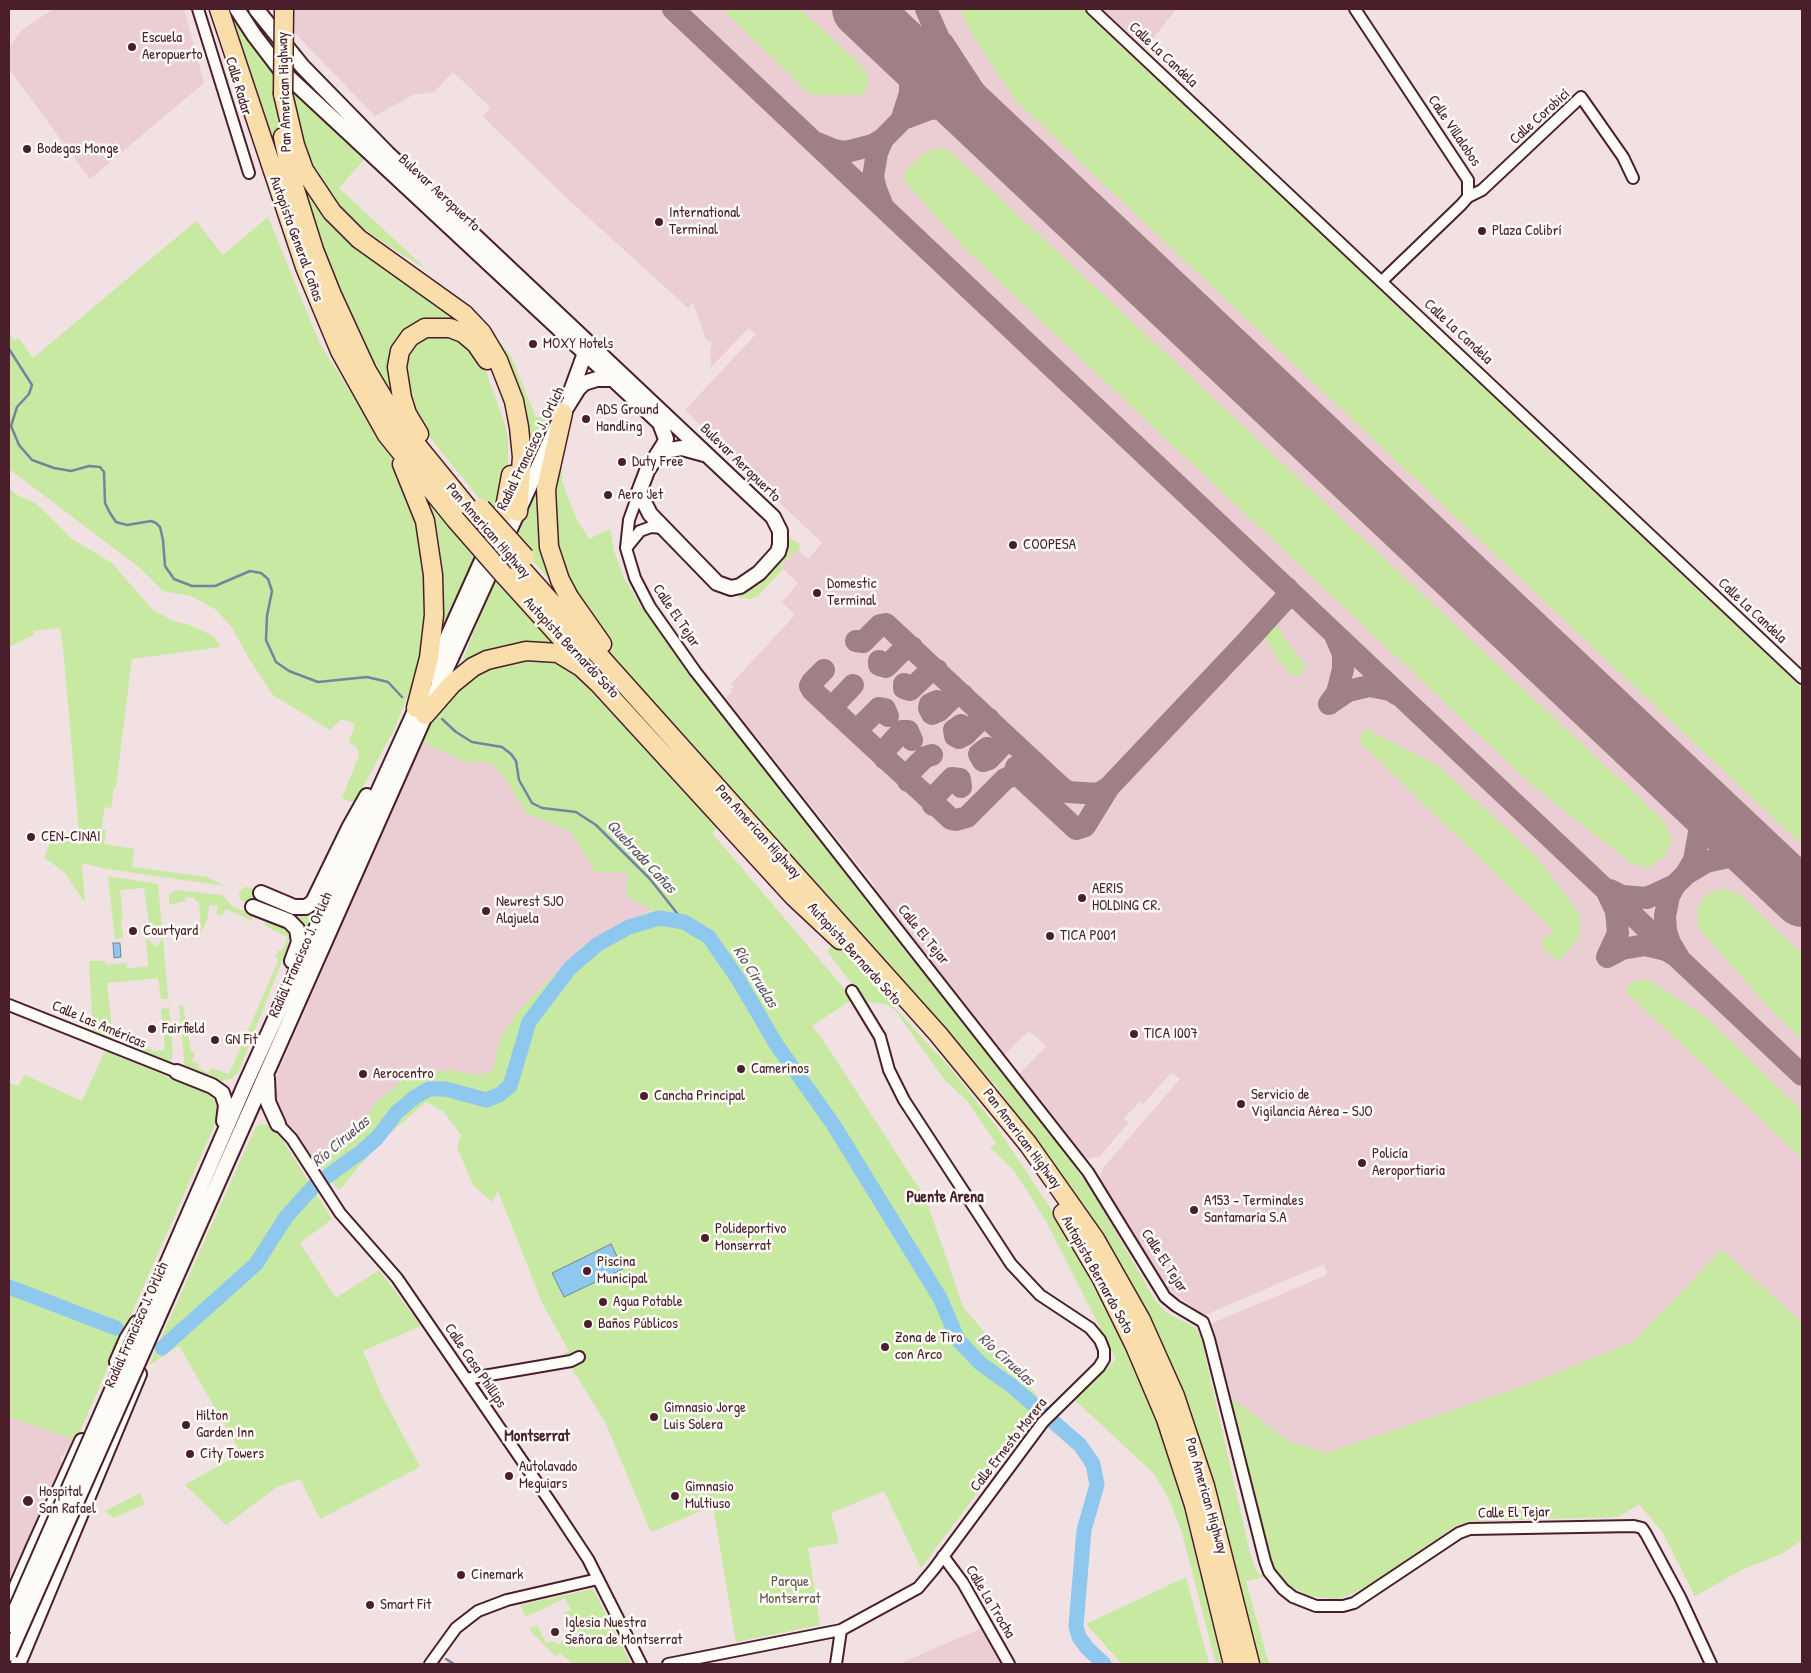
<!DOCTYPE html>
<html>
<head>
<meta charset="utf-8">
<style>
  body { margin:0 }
  #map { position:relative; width:1811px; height:1673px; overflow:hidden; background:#f2e1e2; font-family:"Patrick Hand",sans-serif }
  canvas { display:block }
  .frame { position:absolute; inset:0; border:10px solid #4a1f2b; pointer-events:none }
</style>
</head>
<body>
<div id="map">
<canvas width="1811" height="1673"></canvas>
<div class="frame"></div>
</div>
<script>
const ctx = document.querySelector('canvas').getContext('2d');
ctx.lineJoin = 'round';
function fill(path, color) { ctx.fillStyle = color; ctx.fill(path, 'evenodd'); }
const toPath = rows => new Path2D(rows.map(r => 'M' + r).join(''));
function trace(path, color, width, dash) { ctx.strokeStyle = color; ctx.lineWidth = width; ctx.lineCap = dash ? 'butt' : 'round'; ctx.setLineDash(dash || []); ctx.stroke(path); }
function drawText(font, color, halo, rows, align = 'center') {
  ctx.font = font + ' "Patrick Hand",sans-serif'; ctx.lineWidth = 5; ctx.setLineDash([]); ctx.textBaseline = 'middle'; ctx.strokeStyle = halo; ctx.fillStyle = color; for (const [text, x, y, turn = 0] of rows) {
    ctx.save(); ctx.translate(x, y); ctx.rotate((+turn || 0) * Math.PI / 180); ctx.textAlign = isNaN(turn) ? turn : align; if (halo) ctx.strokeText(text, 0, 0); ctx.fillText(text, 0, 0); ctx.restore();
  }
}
const built = toPath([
  [53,9,184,9,204,83,90,179,9,69,9,47,22,30],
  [293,9,1084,9,1802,688,1802,1540,1781,1554,1743,1569,1695,1596,1662,1531,1639,1504,1618,1517,1471,1521,1454,1527,1368,1586,1347,1596,1336,1599,1309,1596,1290,1586,1277,1573,1270,1556,1210,1324,1327,1275,1324,1264,1203,1316,1163,1284,1100,1178,1103,1168,1180,1079,1171,1073,1143,1104,1140,1102,1124,1118,1128,1123,1100,1156,1088,1159,1072,1147,1017,1076,1046,1046,1029,1031,1003,1056,872,890,875,886,725,698,732,692,730,690,733,687,731,684,795,615,782,602,798,583,781,567,797,549,808,559,822,543,779,502,780,500,770,489,685,410,756,334,749,328,711,367,710,352,712,342,706,340,693,303,688,308,570,201,483,117,490,107,453,72,434,92,413,95,375,116,291,29],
  [1102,9,1176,9,1145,49],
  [422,742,466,762,492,763,507,781,527,813,571,832,595,872,628,873,654,909,584,945,492,1076,421,1080,334,1159,317,1162,274,1109,270,1091],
  [9,1417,76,1440,60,1458,64,1466,32,1536,9,1579],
  [982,1628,1003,1664,903,1664,903,1662]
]);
const green = toPath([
  [241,9,250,9,373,147,279,61],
  [722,9,800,9,862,66,868,76,867,89,861,95,811,95],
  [960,9,1084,9,1802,688,1802,845,1016,101,971,33],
  [231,17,239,20,274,67,275,102,292,199],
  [295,88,367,156,339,188,427,270,371,235,339,206,320,178,306,152,295,114],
  [938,148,950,151,1664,821,1672,840,1664,857,1648,868,1632,864,1532,785,965,249,904,181,904,172,924,153],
  [304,183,453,314,452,320,408,333,401,409,382,383,358,336,324,252],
  [268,217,320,344,390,454,415,513,422,555,424,606,418,671,393,732,354,803,342,798,359,755,357,748,349,742,355,724,341,719,330,730,273,695,248,657,231,626,215,609,191,596,163,591,140,568,9,469,9,333,15,341,18,338,33,358,196,221,223,255],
  [492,332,511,356,536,417,545,417,562,390,535,462,531,461,528,416,518,385,509,361],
  [452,335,474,353,486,371,505,425,508,441,508,471,496,519,415,419,404,377,409,347,424,336],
  [554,467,562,467,562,482,576,518,589,539,610,529,614,551,624,578,645,613,1069,1159,1092,1191,1155,1300,1167,1313,1196,1328,1201,1337,1250,1553,1256,1570,1263,1577,1246,1581,1269,1664,1259,1664,1225,1524,1186,1403,1071,1191,997,1087,600,644,554,554],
  [539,480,556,588,514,539],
  [9,488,17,495,35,503,72,539,112,563,152,609,173,621,190,625,205,632,214,637,221,647,132,659,116,786,114,788,111,808,105,807,101,830,106,830,104,844,134,849,132,867,207,877,225,886,107,869,82,863,85,903,65,873,44,857,55,832,80,845,64,657,60,628,33,631,34,635,9,647],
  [426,493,477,555,439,640,443,612,443,571,437,528],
  [788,537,800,544,799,552,797,550,785,562,781,567,783,569,758,596,750,599,739,598,739,593,752,588,769,570],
  [496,575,560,648,460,667],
  [1274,623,1306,666,1299,676,1293,677,1279,661,1263,634],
  [527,658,558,663,579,674,721,824,712,833,853,999,812,1026,823,1040,926,1199,963,1307,1019,1372,1044,1406,1020,1443,1016,1441,921,1568,884,1491,831,1513,839,1543,808,1548,820,1625,736,1642,713,1506,651,1532,605,1422,563,1354,569,1351,543,1305,498,1191,492,1202,473,1185,457,1147,461,1135,443,1111,426,1102,379,1143,339,1190,317,1162,335,1140,355,1136,375,1104,406,1077,449,1070,477,1075,493,1071,500,1038,519,1010,584,945,653,910,626,896,628,873,595,872,571,832,526,813,507,781,492,763,466,762,422,742,436,710,471,674,495,664],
  [1365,728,1440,767,1537,857,1577,910,1581,920,1579,938,1559,960,1552,957,1542,946,1542,940,1554,931,1359,741],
  [108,876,158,884,173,1052,170,1066,130,1048,131,1044,143,1049,152,1049,152,1051,165,1050,161,1009,169,1008,168,999,161,999,158,978,107,983,113,1039,93,1033,89,961,105,961,106,965,126,963,127,969,148,966,146,938,157,947,162,939,144,925,149,924,144,888,120,890,123,918,121,919,123,938,115,940],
  '239 895a8 8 0 1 1 16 0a8 8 0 1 1-16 0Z',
  [1725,889,1739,894,1802,954,1802,1040,1774,1013,1699,929,1697,912,1701,901,1711,892],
  [177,890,222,895,232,906,251,914,253,921,226,909,222,916,216,914,218,906,209,905,208,917,198,940,196,928,201,928,199,902,195,901,195,898,186,897,185,901,169,905,169,894],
  [266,898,312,910,320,904,303,944,302,937,263,905],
  [267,919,287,929,290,941,239,1071,233,1078,222,1081,185,1069,179,1005,183,1005,191,1051,195,1053,192,1061,199,1064,198,1068,208,1073,211,1068,229,1074,279,959,275,957,279,950,282,951,288,937,265,926],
  [835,942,950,1068,996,1126,1051,1209,1110,1315,1158,1426,1183,1505,1223,1664,1216,1664,1182,1533,1169,1499,1154,1474,1074,1399,1116,1359,1046,1221,1015,1172,990,1147,996,1143,968,1102,944,1079,895,1010,885,1004,865,1002,827,951],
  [1638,980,1648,980,1705,1016,1802,1110,1802,1158,1625,991,1629,985],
  [105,1051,198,1089,212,1097,217,1104,218,1113,215,1124,76,1440,9,1417,9,1083,18,1086,25,1075,82,1101],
  [260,1124,268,1125,282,1139,332,1219,300,1243,336,1298,379,1270,421,1326,363,1351,382,1396,420,1467,320,1519,300,1479,277,1487,226,1525,185,1485,241,1453,179,1346,149,1365,255,1128],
  [1722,1249,1802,1323,1802,1540,1781,1554,1743,1569,1695,1596,1662,1531,1639,1504,1618,1517,1471,1521,1454,1527,1368,1586,1347,1596,1336,1599,1309,1596,1290,1586,1277,1573,1270,1556,1230,1397,1288,1441,1327,1453,1535,1382,1634,1341],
  [140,1493,145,1504,114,1518,105,1511],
  [1186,1577,1209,1664,1122,1664,1086,1624],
  [593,1589,631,1663,573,1664,560,1653,556,1657,529,1629,537,1625,546,1643,552,1641,557,1644,562,1643,566,1634,573,1630,565,1613,571,1610,565,1598,526,1617,520,1605]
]);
const water = toPath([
  [113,943,120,943,121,957,114,958,113,943],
  [611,1244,623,1269,564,1297,552,1273,611,1244]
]);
const stream = toPath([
  [9,349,32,385,29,394,17,407,11,426,19,445,32,460,54,468,71,471,89,466,100,467,104,472,105,503,110,513,116,522,127,525,151,521,156,523,160,527,163,540,165,566,174,579,192,586,215,586,250,571,261,573,268,579,272,591,267,616,266,640,276,662,289,671,318,682,367,677,388,682,402,697],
  [442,719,456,732,472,742,502,747,511,754,516,761,519,780,532,803,542,808,576,812,596,825,650,879,684,922],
  [446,1659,454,1664]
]);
const river = toPath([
  [9,1287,116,1328],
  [162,1348,256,1264,286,1217,314,1186,361,1152,377,1138,397,1112,415,1097,429,1089,446,1089,486,1100,499,1095,510,1086,529,1022,570,968,598,944,629,927,659,918,684,922,709,937,738,979,776,1044,833,1124,940,1298,958,1340,981,1364,1012,1386,1080,1445,1093,1464,1097,1485,1084,1530,1076,1626,1079,1637,1087,1648,1104,1664]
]);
const taxiway = toPath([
  [673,9,1802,1075],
  [884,31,903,56,910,74,910,93,902,118],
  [943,43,988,112,1041,180],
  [906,118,930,109,944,108,957,109,975,118],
  [817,143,834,150,846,152,873,145,883,139,938,83,945,63,944,50,926,9],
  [882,204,876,189,873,177,877,153,883,139],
  [856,641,863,642,880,625,886,624,1061,787,1068,792,1098,794,1109,787,1249,639,1287,597,1287,588],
  [879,661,879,665,886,667,905,648,912,647],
  [824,670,812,682,810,686,813,691,951,819,956,820,967,817,1005,779,1018,773,1032,772,1051,779],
  [904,684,904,688,910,690,929,672,937,670],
  [937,701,930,704,929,708,932,714,939,711,955,695,963,695],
  [1329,704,1337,693,1343,669,1343,654,1334,633],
  [1329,704,1348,691,1369,686,1390,690,1398,695],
  [834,711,835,704,853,685],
  [961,725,954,730,955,736,959,738,965,735,981,719,989,719],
  [860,735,861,726,879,708,885,709,888,716],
  [987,748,979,754,983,761,989,759,1005,742,1012,742],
  [885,759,883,752,902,731,908,731,912,740],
  [1016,767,1019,776,1076,829,1085,826,1109,787],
  [908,781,908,774,925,757,932,755],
  [933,805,934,797,952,778,960,779,961,787],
  [1686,874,1706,862,1728,857,1766,864],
  [1610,890,1622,896,1647,898,1675,885,1686,874,1694,860,1700,827,1689,791],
  [1608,894,1616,911,1618,933,1607,957,1622,949,1645,945,1666,950,1679,958,1670,943,1666,931,1665,916,1669,896,1675,885]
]);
const runway = toPath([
  [861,9,1802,898]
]);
const street = toPath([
  [198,9,249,173],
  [1092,9,1802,678],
  [1355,9,1468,180,1468,197,1461,205,1382,281],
  [1468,197,1482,190,1581,97,1623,157,1633,178],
  [639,492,629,520,626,548,635,578,650,607,695,671,1088,1172,1165,1297,1176,1306,1203,1322,1209,1339,1265,1561,1269,1572,1283,1589,1293,1597,1316,1606,1343,1606,1354,1603,1459,1533,1470,1529,1634,1526,1642,1528,1646,1534,1680,1597,1711,1664],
  [627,547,640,531,651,527,663,528],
  [9,1005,177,1072],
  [278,1124,292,1139,340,1213,397,1278,551,1503,588,1559,641,1664],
  [466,1379,571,1361,579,1357],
  [943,1556,963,1583,1009,1664],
  [430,1664,456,1628,478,1611,507,1600,598,1579],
  [668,1664,841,1630,918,1588,934,1569,1043,1422,1099,1367,1104,1359,1104,1350,1100,1340,1090,1328,1040,1295,1011,1264,904,1100,889,1070,880,1037,852,991],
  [836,1664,841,1630]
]);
const secondary = toPath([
  [237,9,254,35,280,69,660,423,666,439,664,444,647,471,639,492,650,514,717,583,731,588,740,586,759,573,778,552,780,545,780,531,773,517,387,153,302,66,256,9],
  [570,394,585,353],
  [657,455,669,450,682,448,704,454],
  [430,676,501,518],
  [261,893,294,907,306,907,313,902,349,828,367,796],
  [253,907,289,921,297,929,299,942,292,961],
  [177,1072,212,1086,222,1093,226,1105,224,1121],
  [267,1078,268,1102,278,1124],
  [144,1317,245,1085,420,700],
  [156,1322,436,691,563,413,578,389,584,383,597,379,613,379],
  [117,1362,127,1339,137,1323],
  [46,1566,34,1559,33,1549,82,1441],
  [15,1590,33,1549],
  [9,1604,15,1590,19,1586,36,1589],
  [18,1664,139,1374]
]);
const highway = toPath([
  [219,9,305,267,340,351,387,435,455,519],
  [283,94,295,145,304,170,332,212,359,239,464,314,482,333,498,360,514,401,519,427,522,457,518,512],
  [283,137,292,180,314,250,332,295,367,371,397,421,477,519],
  [563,413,546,489,549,547,560,580,569,597,602,644],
  [419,434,407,414,402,398,397,367,400,351,410,337,425,328,450,328,463,333,476,344,487,360],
  [402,464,425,521,433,575,434,615,429,658,416,708],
  [504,513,511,475],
  [518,565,938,1034,1028,1144,1095,1239,1141,1320,1175,1396,1205,1486,1250,1664],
  [504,575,580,659],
  [425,715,452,684,473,667,487,660,526,651,558,653,581,667,598,683,793,896,840,940],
  [1063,1213,1102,1279,1134,1344,1166,1419,1194,1505,1233,1664]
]);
const secondaryBridge = toPath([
  [9,1625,144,1317],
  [9,1654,156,1322]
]);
const highwayBridge = toPath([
  [283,94,284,9],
  [481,508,525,557],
  [455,519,504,575]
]);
const markers = [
  [132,47,5,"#4a1f2b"],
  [27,149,5,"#4a1f2b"],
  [659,222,5,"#4a1f2b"],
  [1482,231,5,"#4a1f2b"],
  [533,344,5,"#4a1f2b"],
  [586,419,5,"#4a1f2b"],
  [622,462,5,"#4a1f2b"],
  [608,495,5,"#4a1f2b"],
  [1013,545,5,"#4a1f2b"],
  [817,593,5,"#4a1f2b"],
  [31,837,5,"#4a1f2b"],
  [1082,898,5,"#4a1f2b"],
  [486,911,5,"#4a1f2b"],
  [133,931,5,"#4a1f2b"],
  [1050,936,5,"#4a1f2b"],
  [152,1029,5,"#4a1f2b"],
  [1134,1034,5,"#4a1f2b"],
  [215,1040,5,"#4a1f2b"],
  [741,1069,5,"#4a1f2b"],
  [363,1074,5,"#4a1f2b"],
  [644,1096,5,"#4a1f2b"],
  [1241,1104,5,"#4a1f2b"],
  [1362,1163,5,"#4a1f2b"],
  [1194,1210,5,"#4a1f2b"],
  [705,1238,5,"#4a1f2b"],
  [587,1271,5,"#4a1f2b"],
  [603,1302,5,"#4a1f2b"],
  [588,1324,5,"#4a1f2b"],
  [885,1347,5,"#4a1f2b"],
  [654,1417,5,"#4a1f2b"],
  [186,1425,5,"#4a1f2b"],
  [190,1454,5,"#4a1f2b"],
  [509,1476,5,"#4a1f2b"],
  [675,1496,5,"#4a1f2b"],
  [28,1501,6,"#4a1f2b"],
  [461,1575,5,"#4a1f2b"],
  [370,1605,5,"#4a1f2b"],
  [555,1632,5,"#4a1f2b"]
];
const poiNames = [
  ["Escuela",142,38],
  ["Aeropuerto",142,55],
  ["Bodegas Monge",37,149],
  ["International",669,213],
  ["Terminal",669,230],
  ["Plaza Colibrí",1492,231],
  ["MOXY Hotels",543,344],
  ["ADS Ground",596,410],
  ["Handling",596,427],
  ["Duty Free",632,462],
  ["Aero Jet",618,495],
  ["COOPESA",1023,545],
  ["Domestic",827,584],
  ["Terminal",827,601],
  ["CEN-CINAI",41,837],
  ["AERIS",1092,889],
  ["HOLDING CR.",1092,906],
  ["Newrest SJO",496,902],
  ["Alajuela",496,919],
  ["Courtyard",143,931],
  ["TICA P001",1060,936],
  ["Fairfield",162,1029],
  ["TICA I007",1144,1034],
  ["GN Fit",225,1040],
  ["Camerinos",751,1069],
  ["Aerocentro",373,1074],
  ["Servicio de",1251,1095],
  ["Vigilancia Aérea - SJO",1251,1112],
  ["Cancha Principal",654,1096],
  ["Policía",1372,1154],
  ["Aeroportiaria",1372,1171],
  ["A153 - Terminales",1204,1201],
  ["Santamaría S.A",1204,1218],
  ["Polideportivo",715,1229],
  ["Monserrat",715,1246],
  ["Piscina",597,1262],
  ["Municipal",597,1279],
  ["Agua Potable",613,1302],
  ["Baños Públicos",598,1324],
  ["Zona de Tiro",895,1338],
  ["con Arco",895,1355],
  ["Gimnasio Jorge",664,1408],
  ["Luis Solera",664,1425],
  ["Hilton",196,1416],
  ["Garden Inn",196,1433],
  ["City Towers",200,1454],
  ["Autolavado",519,1467],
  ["Meguiars",519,1484],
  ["Gimnasio",685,1487],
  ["Multiuso",685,1504],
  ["Hospital",39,1492],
  ["San Rafael",39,1509],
  ["Cinemark",471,1575],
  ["Smart Fit",380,1605],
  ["Iglesia Nuestra",565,1623],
  ["Señora de Montserrat",565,1640]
];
const streetNames = [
  ["Calle La Candela",1163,55,43],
  ["Calle Radar",238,86,73],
  ["Pan American Highway",285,92,-92],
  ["Calle Corobicí",1540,117,-42],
  ["Calle Villalobos",1454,131,56],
  ["Bulevar Aeropuerto",439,193,43],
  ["Autopista General Cañas",296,239,70],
  ["Calle La Candela",1458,332,43],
  ["Radial Francisco J. Orlich",531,449,-64],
  ["Bulevar Aeropuerto",740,463,44],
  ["Pan American Highway",488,531,49],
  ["Calle La Candela",1752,611,43],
  ["Calle El Tejar",676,616,56],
  ["Autopista Bernardo Soto",571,648,47],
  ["Pan American Highway",758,832,48],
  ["Calle El Tejar",923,935,51],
  ["Autopista Bernardo Soto",854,954,48],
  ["Radial Francisco J. Orlich",301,955,-66],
  ["Calle Las Américas",99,1025,23],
  ["Pan American Highway",1022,1139,53],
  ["Calle El Tejar",1164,1261,57],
  ["Autopista Bernardo Soto",1097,1275,61],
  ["Radial Francisco J. Orlich",137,1325,-66],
  ["Calle Casa Phillips",475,1366,56],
  ["Calle Ernesto Morera",1009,1445,-52],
  ["Pan American Highway",1206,1496,74],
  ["Calle El Tejar",1514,1513,-1],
  ["Calle La Trocha",990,1602,59]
];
const parkNames = [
  ["Parque",790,1582],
  ["Montserrat",790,1599]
];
const waterNames = [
  ["Quebrada Cañas",641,857,47],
  ["Río Ciruelas",755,977,58],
  ["Río Ciruelas",341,1142,-40],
  ["Río Ciruelas",1006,1360,42]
];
const neighbourhoodNames = [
  ["Puente Arena",945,1198],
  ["Montserrat",537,1437]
];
fill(built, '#ebced4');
fill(green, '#c7e9a2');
fill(water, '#8ec8ee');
trace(water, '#7384a0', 1);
trace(stream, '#7384a0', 2.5);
trace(river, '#8ec8ee', 15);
trace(taxiway, '#9e8086', 22);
trace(runway, '#9e8086', 58);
trace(street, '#4a1f2b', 14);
trace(secondary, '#4a1f2b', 18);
trace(highway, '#4a1f2b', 21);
trace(street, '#fdfcf7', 10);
trace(secondary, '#fdfcf7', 14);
trace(highway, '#f9deab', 18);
trace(secondaryBridge, '#4a1f2b', 18, []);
trace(highwayBridge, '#4a1f2b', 21, []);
trace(secondaryBridge, '#fdfcf7', 14);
trace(highwayBridge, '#f9deab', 18);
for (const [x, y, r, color] of markers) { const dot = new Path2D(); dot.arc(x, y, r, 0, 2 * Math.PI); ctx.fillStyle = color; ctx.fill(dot); trace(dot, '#fdfcf7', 2); }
drawText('15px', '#4a1f2b', '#fdfcf7', poiNames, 'left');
drawText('15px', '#4a1f2b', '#fdfcf7', streetNames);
drawText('15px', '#695249', '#fdfcf7', parkNames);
drawText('italic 16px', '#5e5266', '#fdfcf7', waterNames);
drawText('bold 16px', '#4a1f2b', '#fdfcf7', neighbourhoodNames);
</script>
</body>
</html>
